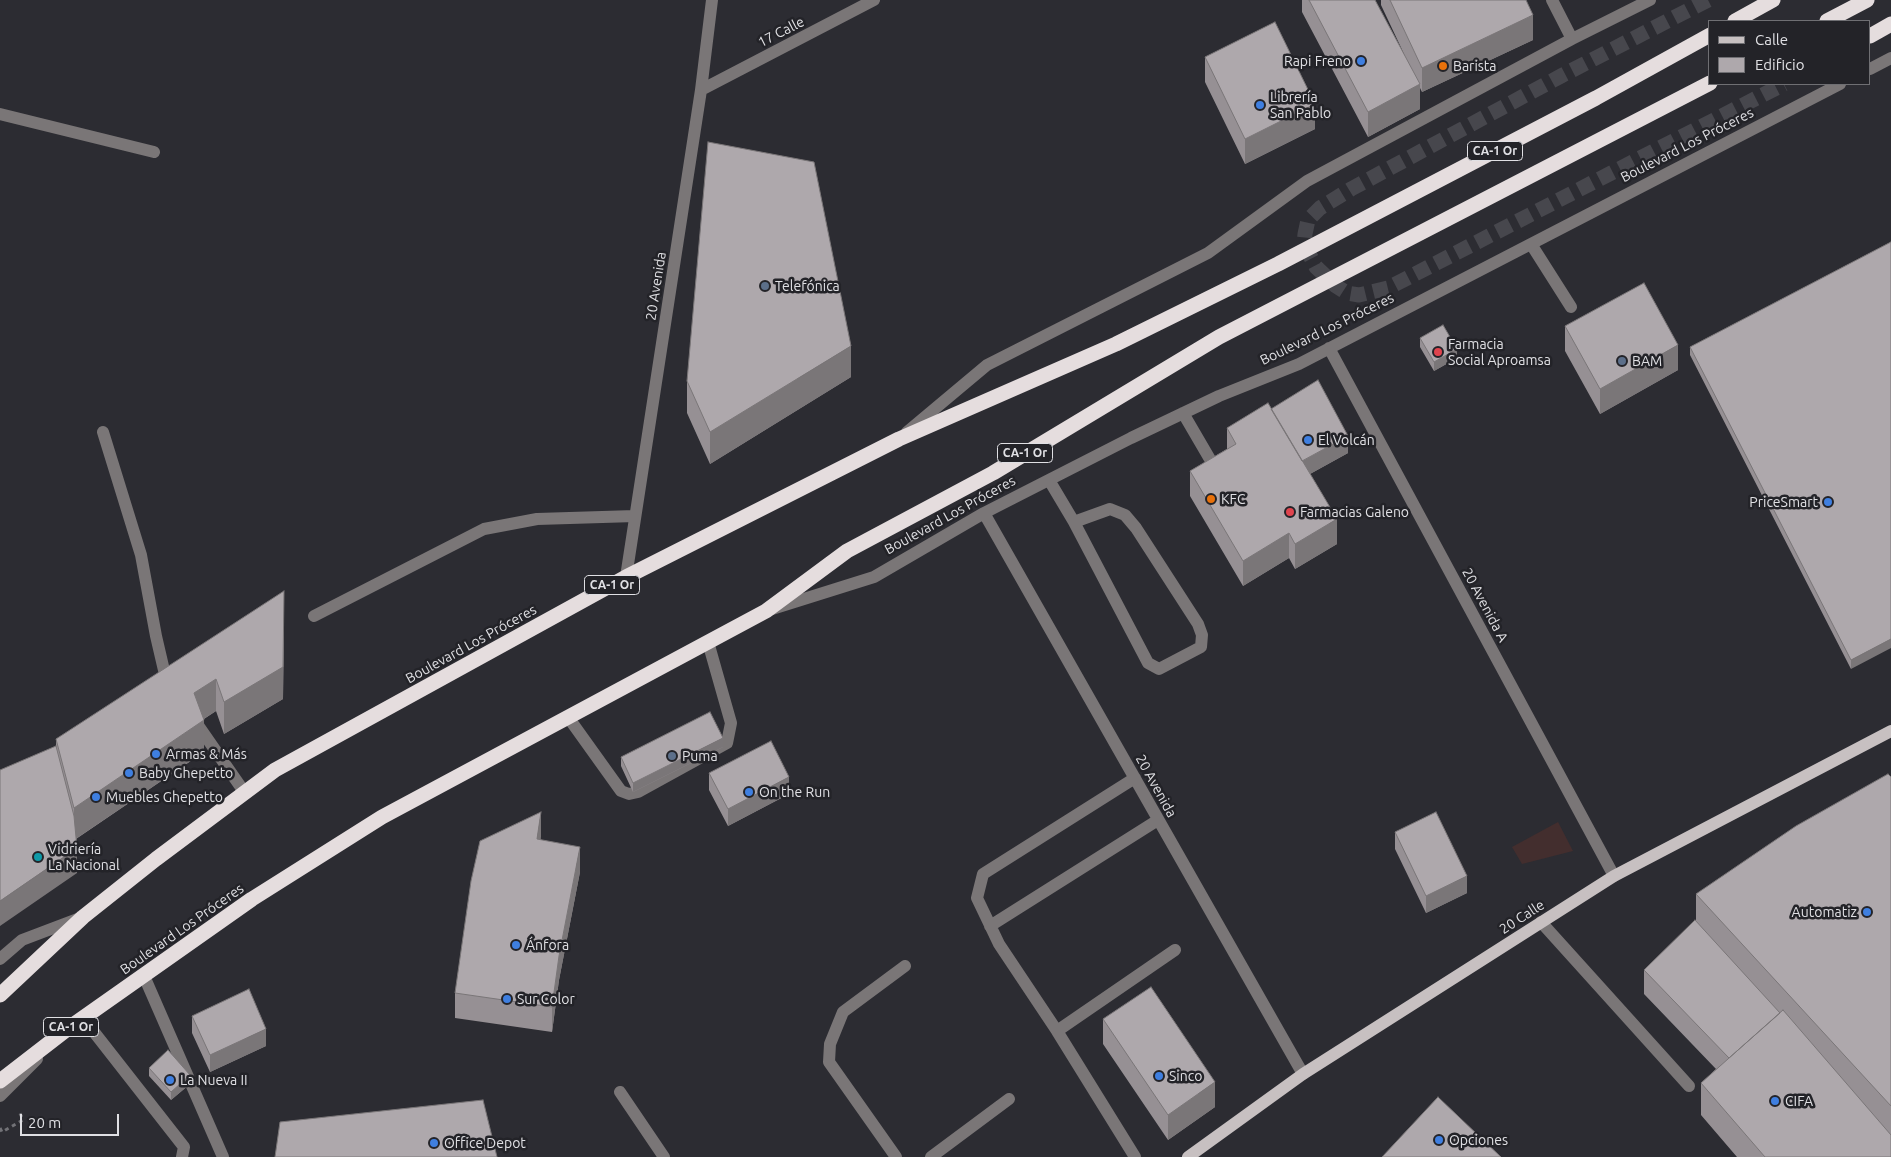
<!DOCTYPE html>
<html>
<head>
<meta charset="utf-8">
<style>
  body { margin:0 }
  #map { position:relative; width:1891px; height:1157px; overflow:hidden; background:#2c2c32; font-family:Ubuntu,sans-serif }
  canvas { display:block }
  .legend { position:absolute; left:1708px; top:20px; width:162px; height:65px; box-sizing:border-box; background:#232328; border:1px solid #6f6f73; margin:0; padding:6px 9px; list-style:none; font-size:15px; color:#e0e0e4 }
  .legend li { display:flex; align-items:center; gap:10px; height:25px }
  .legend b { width:25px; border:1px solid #6f6f73 }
  .scale { position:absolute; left:20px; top:1114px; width:99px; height:22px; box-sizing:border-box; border:2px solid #e0e0e4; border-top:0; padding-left:6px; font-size:15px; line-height:18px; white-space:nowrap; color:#e0e0e4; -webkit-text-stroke:4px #232328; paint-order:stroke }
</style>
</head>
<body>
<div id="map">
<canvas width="1891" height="1157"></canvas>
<ul class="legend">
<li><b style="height:6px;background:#c7c0c1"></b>Calle</li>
<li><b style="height:14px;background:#aea8ac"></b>Edificio</li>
</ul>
<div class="scale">20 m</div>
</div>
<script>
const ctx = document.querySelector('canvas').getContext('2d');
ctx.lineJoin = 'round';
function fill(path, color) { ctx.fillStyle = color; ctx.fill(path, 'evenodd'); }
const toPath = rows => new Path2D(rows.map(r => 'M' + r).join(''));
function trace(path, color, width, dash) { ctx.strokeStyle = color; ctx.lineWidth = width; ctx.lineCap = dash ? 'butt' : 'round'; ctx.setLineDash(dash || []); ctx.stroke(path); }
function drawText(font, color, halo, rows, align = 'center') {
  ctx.font = font + ' Ubuntu,sans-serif'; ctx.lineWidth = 5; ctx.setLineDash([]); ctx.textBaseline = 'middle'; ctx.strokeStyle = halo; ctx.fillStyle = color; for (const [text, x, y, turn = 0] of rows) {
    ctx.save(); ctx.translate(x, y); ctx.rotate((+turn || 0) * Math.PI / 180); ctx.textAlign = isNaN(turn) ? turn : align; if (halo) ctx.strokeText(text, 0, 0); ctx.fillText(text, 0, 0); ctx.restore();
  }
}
const commercial = toPath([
  [1558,822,1573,851,1522,864,1512,847]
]);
const highwayTunnel = toPath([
  [1708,0,1561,76,1351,189,1320,208,1308,220,1305,234,1304,244,1316,267,1336,286,1347,293,1359,295,1388,288,1784,84]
]);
const path = toPath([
  [0,1128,2,1132,23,1120,19,1111]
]);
const minor = toPath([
  [1552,0,1572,39],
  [1870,69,1891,58],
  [701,90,874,0],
  [0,114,154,152],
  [1531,244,1571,307],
  [1329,348,1614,876],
  [1183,413,1218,473],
  [103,432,141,555,156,636,166,679,169,684],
  [907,432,987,365,1208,253,1307,181,1572,39,1650,0],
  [1049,480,1074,522,1148,663,1159,669,1201,647,1202,635,1198,624,1136,528,1125,515,1110,509,1074,522],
  [984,513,1303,1074],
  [626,577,701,90,712,0],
  [772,609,874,577,984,513,1131,438,1219,396,1299,364,1840,84],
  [314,616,484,529,537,519,635,516],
  [568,717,621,791,629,794,638,792,727,743,731,723,708,642],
  [195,721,245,793],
  [1135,778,983,874,977,898,999,944,1057,1031,1135,1157],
  [1541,922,1689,1086],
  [990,926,1158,820],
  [0,959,22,940,80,918],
  [144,976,223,1157],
  [83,1018,184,1147,182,1157],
  [1057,1031,1175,950],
  [620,1092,664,1157],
  [0,1096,37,1059],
  [896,1157,829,1062,830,1044,843,1012,905,966],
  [931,1157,1009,1099]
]);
const major = toPath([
  [1188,1157,1303,1074,1614,876,1891,731]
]);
const highway = toPath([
  [1735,21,1773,0],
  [1827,21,1867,0],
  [1870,36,1891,24],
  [0,995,83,917,156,859,275,770,626,577,899,439,1116,344,1278,264,1596,98,1710,35],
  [0,1081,66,1030,252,899,382,817,766,611,847,551,993,473,1219,337,1710,83]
]);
const wall = toPath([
  [1302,0,1375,0,1405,56,1381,5,1381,0,1526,0,1533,40,1422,92,1420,88,1420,109,1368,137,1302,12],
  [1205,57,1315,129,1245,164,1205,82],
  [1891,242,1851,669,1690,355,1690,347],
  [1565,326,1678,370,1600,414,1565,351],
  [1420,338,1457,358,1434,371,1420,347],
  [851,377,710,464,687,413,687,381],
  [1271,409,1348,453,1310,474,1337,544,1295,569,1289,558,1243,586,1190,496,1190,471,1227,449,1227,428],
  [284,623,283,699,224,734,216,711,204,719,204,752,76,839,77,873,56,746,56,739],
  [723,747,633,792,621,766,621,757],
  [709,773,789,794,728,826,709,790],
  [1891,777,1891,1157,1737,1157,1701,1115,1701,1083,1716,1069,1644,994,1644,970,1696,921,1696,894],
  [1395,832,1467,893,1426,913,1395,849],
  [541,837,540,840,580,872,559,980,552,1032,455,1018,455,993],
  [192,1016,266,1046,210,1072,192,1033],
  [1103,1019,1215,1107,1168,1140,1103,1044],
  [149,1068,190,1084,171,1100,149,1076]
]);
const shadedWall = toPath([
  [1533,15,1533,40,1422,92,1422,68],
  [1420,84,1420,109,1368,137,1368,112],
  [1315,104,1315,129,1245,164,1245,139],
  [1678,345,1678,370,1600,414,1600,389],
  [851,346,851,377,710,464,710,432],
  [1457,349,1457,358,1434,371,1434,362],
  [1348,436,1348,453,1299,480,1299,463],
  [1337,519,1337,544,1295,569,1295,544],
  [1289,533,1289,558,1243,586,1243,561],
  [284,591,283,699,224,734,224,702],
  [1891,639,1891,648,1851,669,1851,660],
  [216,679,216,711,194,725,194,693],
  [204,720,204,752,74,840,74,808],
  [723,738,723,747,633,792,633,783],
  [789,777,789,794,728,826,728,809],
  [541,812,541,837,537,864,537,839],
  [580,847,580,872,559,980,552,1032,552,1007,559,956],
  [77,848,77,873,0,926,0,901],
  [1467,876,1467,893,1426,913,1426,896],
  [266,1029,266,1046,210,1072,210,1055],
  [190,1075,190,1084,171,1100,171,1092],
  [1215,1082,1215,1107,1168,1140,1168,1115]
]);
const building = toPath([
  [1309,0,1375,0,1420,84,1368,112,1309,0],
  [1390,0,1526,0,1533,15,1422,68,1390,0],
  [1275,22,1315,104,1245,139,1205,57,1275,22],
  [708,142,814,162,851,346,710,432,687,381,708,142],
  [1891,242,1891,639,1851,660,1690,347,1891,242],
  [1644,283,1678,345,1600,389,1565,326,1644,283],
  [1443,325,1457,349,1434,362,1420,338,1443,325],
  [1318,380,1348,436,1302,461,1271,409,1318,380],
  [1268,403,1337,519,1295,544,1289,533,1243,561,1190,471,1236,444,1227,428,1268,403],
  [284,591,283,667,224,702,216,679,194,693,204,720,74,808,56,739,284,591],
  [710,712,723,738,633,783,621,757,710,712],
  [771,741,789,777,728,809,709,773,771,741],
  [56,746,74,816,77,848,0,901,0,770,56,746],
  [1888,774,1891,777,1891,1106,1696,894,1796,826,1888,774],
  [541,812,537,839,580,847,559,956,552,1007,455,993,471,881,480,841,541,812],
  [1436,812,1467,876,1426,896,1395,832,1436,812],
  [1695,920,1780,1013,1729,1058,1644,970,1695,920],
  [1151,987,1215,1082,1168,1115,1103,1019,1151,987],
  [249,989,266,1029,210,1055,192,1016,249,989],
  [1783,1010,1891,1135,1891,1157,1765,1157,1701,1083,1783,1010],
  [168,1050,190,1075,171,1092,149,1068,168,1050],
  [1438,1097,1501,1157,1382,1157,1438,1097],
  [483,1100,497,1157,275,1157,280,1122,483,1100]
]);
const markers = [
  [1361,61,5,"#3f7fe0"],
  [1443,66,5,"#e8710a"],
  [1260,105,5,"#3f7fe0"],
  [765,286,5,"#5c6f8a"],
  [1438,352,5,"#e0444e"],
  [1622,361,5,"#5c6f8a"],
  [1308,440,5,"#3f7fe0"],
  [1211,499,5,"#e8710a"],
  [1828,502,5,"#3f7fe0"],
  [1290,512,5,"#e0444e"],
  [156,754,5,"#3f7fe0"],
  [672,756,5,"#5c6f8a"],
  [129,773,5,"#3f7fe0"],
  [749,792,5,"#3f7fe0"],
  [96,797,5,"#3f7fe0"],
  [38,857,5,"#0f9aa8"],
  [1867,912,5,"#3f7fe0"],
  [516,945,5,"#3f7fe0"],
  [507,999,5,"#3f7fe0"],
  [1159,1076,5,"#3f7fe0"],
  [170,1080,5,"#3f7fe0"],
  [1775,1101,5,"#3f7fe0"],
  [1439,1140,5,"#3f7fe0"],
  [434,1143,5,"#3f7fe0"]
];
const shields = [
  [1495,151,55],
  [1025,453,55],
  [612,585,55],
  [71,1027,55]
];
const shieldNames = [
  ["CA-1 Or",1495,151],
  ["CA-1 Or",1025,453],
  ["CA-1 Or",612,585],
  ["CA-1 Or",71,1027]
];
const streetNames = [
  ["17 Calle",781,32,-27],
  ["Boulevard Los Próceres",1687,145,-27],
  ["20 Avenida",656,286,-81],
  ["Boulevard Los Próceres",1327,329,-26],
  ["Boulevard Los Próceres",950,515,-29],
  ["20 Avenida A",1485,605,62],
  ["Boulevard Los Próceres",471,644,-29],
  ["20 Avenida",1156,786,61],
  ["20 Calle",1522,917,-33],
  ["Boulevard Los Próceres",182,929,-35]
];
const poiNames = [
  ["Rapi Freno",1351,61,"right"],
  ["Barista",1453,66],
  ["Librería",1270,97],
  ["San Pablo",1270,113],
  ["Telefónica",775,286],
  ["Farmacia",1448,344],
  ["Social Aproamsa",1448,360],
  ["BAM",1632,361],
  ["El Volcán",1318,440],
  ["KFC",1221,499],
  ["PriceSmart",1818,502,"right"],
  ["Farmacias Galeno",1300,512],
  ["Armas & Más",166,754],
  ["Puma",682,756],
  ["Baby Ghepetto",139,773],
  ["On the Run",759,792],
  ["Muebles Ghepetto",106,797],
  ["Vidriería",48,849],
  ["La Nacional",48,865],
  ["Automatiz",1857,912,"right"],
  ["Ánfora",526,945],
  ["Sur Color",517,999],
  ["Sinco",1169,1076],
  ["La Nueva II",180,1080],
  ["CIFA",1785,1101],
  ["Opciones",1449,1140],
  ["Office Depot",444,1143]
];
fill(commercial, '#432e2e');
trace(highwayTunnel, '#47474d', 15, [15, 8]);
trace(path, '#727277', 3, [4, 4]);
trace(minor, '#7a7677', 12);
trace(major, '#c7c0c1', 12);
trace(highway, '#e5ddde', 15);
fill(wall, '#969094');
fill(shadedWall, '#7a7678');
fill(building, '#aea8ac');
trace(building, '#7a7678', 1);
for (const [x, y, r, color] of markers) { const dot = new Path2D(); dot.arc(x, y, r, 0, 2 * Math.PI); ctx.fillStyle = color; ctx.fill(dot); trace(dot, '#232328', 2); }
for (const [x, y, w] of shields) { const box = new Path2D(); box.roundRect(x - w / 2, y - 9.5, w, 19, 4); ctx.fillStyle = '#232328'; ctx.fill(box); trace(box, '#e0e0e4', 1); }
drawText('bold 12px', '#e0e0e4', null, shieldNames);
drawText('14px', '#e0e0e4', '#232328', streetNames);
drawText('14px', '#e0e0e4', '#232328', poiNames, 'left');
</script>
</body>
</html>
